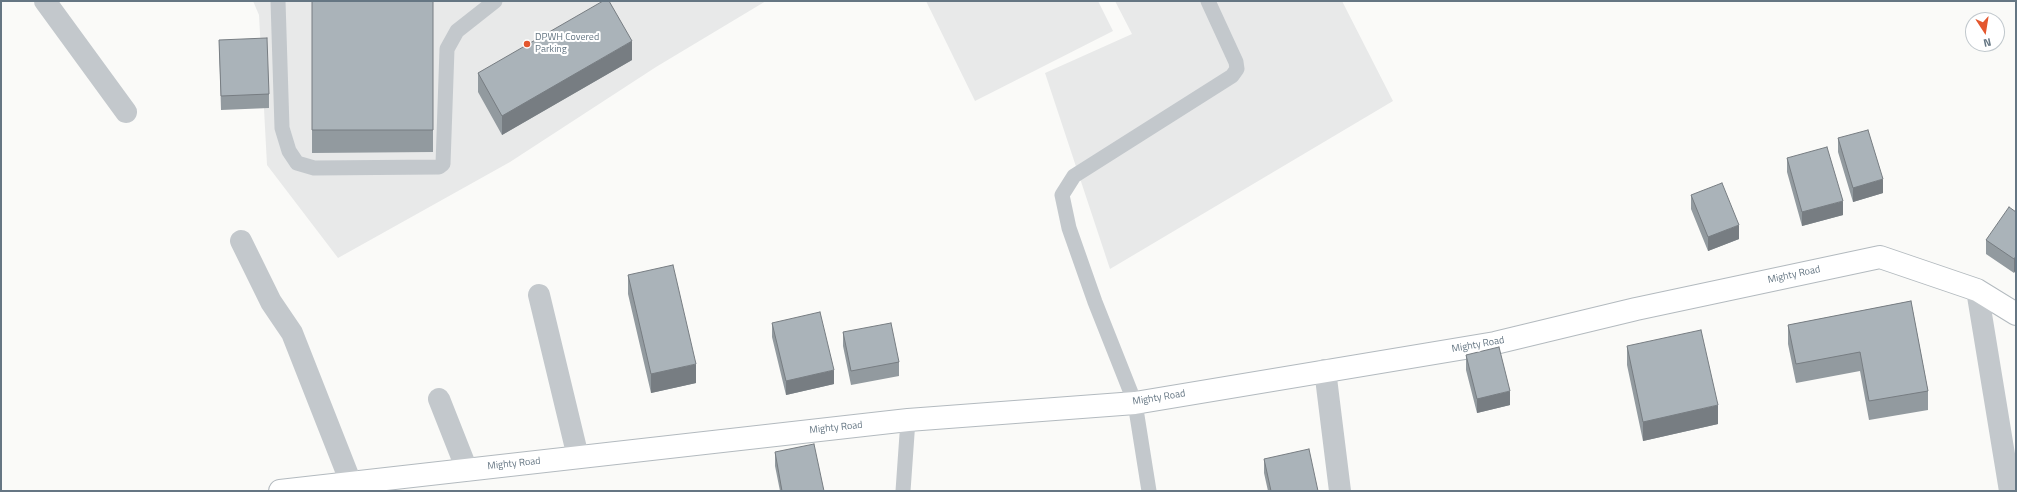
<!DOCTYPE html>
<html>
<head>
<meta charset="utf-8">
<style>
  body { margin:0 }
  #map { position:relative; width:2017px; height:492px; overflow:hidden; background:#fafaf8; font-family:"Titillium Web",sans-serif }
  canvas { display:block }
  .frame { position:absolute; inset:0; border:2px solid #657683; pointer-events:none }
  .north { position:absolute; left:1965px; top:12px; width:40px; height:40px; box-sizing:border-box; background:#fff; border:1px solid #c1c8cd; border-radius:50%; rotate:168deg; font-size:11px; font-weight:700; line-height:16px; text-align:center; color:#657683 }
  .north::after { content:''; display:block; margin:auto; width:14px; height:18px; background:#e4572e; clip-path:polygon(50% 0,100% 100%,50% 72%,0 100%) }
</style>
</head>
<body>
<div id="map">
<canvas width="2017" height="492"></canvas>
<div class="frame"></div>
<div class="north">N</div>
</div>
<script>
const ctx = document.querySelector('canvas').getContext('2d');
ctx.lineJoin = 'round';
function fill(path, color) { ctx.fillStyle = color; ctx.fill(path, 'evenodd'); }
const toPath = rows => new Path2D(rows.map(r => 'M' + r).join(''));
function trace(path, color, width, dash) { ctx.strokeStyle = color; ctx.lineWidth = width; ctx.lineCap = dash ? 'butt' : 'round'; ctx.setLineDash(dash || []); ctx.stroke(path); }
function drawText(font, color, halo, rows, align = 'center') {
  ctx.font = font + ' "Titillium Web",sans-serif'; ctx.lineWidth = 4; ctx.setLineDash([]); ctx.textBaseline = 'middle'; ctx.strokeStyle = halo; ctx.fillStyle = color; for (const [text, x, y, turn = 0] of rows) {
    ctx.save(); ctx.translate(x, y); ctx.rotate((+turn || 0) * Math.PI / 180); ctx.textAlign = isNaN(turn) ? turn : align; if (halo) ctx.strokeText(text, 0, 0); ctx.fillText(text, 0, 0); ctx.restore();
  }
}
const built = toPath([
  [253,1,766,1,656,67,510,162,338,258,267,165,259,15],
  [926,1,1098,1,1113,31,975,101],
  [1115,1,1342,1,1393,101,1110,269,1045,73,1132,34]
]);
const lane = toPath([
  [278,1,282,128,289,151,297,163,314,168,439,167,443,164,447,49,457,31,495,1],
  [903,491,908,420],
  [1149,491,1135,403,1095,302,1069,228,1062,195,1074,176,1232,76,1237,69,1236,62,1208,1]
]);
const street = toPath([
  [45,1,126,112],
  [241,241,271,302,292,333,351,483],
  [1977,290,2010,491],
  [539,295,578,457],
  [1325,370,1340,491],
  [439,399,467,470]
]);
const secondary = toPath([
  [280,491,908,420,1135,403,1495,343,1636,309,1880,257,1977,290,2016,314]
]);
const wall = toPath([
  [312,1,433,1,433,152,312,153],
  [219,40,269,94,269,108,221,110],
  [632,60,502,135,478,92,478,73],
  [1838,138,1883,193,1853,202,1838,152],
  [1787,158,1843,215,1802,226,1787,172],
  [1691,195,1739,239,1708,251,1691,209],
  [2016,212,2014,273,1986,254,1986,240],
  [628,275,696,383,651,393,628,294],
  [1911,301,1928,391,1928,410,1869,420,1860,371,1796,383,1788,344,1788,325],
  [772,323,834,384,786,395,772,337],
  [843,332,899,362,899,376,851,385,843,346],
  [1627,346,1718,424,1643,441,1627,365],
  [1466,355,1510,405,1477,413,1466,370],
  [775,452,824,491,780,491,775,466],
  [1264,459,1318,491,1268,491,1264,473]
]);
const shadedWall = toPath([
  [632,41,632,60,502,135,502,116],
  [1883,179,1883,193,1853,202,1853,188],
  [1843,201,1843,215,1802,226,1802,212],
  [1739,225,1739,239,1708,251,1708,237],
  [2016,256,2016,270,2014,273,2014,259],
  [696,364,696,383,651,393,651,374],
  [834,370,834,384,786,395,786,381],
  [1510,391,1510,405,1477,413,1477,399],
  [1718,405,1718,424,1643,441,1643,422]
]);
const building = toPath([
  [312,1,433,1,433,130,312,130,312,1],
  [603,1,609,1,632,41,502,116,478,73,603,1],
  [267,38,269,94,221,96,219,40,267,38],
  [1868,130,1883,179,1853,188,1838,138,1868,130],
  [1827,147,1843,201,1802,212,1787,158,1827,147],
  [1722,183,1739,225,1708,237,1691,195,1722,183],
  [2009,207,2016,212,2016,256,2014,259,1986,240,2009,207],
  [673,265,696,364,651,374,628,275,673,265],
  [1911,301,1928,391,1869,401,1860,352,1796,364,1788,325,1911,301],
  [820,312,834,370,786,381,772,323,820,312],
  [891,323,899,362,851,371,843,332,891,323],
  [1701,330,1718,405,1643,422,1627,346,1701,330],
  [1499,347,1510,391,1477,399,1466,355,1499,347],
  [814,444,824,491,782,491,775,452,814,444],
  [1309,449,1318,491,1271,491,1264,459,1309,449]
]);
const markers = [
  [527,44,4,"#e4572e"]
];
const poiNames = [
  ["DPWH Covered",535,38],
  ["Parking",535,50]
];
const streetNames = [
  ["Mighty Road",1794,275,-12],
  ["Mighty Road",1478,345,-10],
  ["Mighty Road",1159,398,-9],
  ["Mighty Road",836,428,-6],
  ["Mighty Road",514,464,-6]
];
fill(built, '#e8e9e9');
trace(secondary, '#b3babf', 24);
trace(lane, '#c3c8cc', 15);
trace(street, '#c3c8cc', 22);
trace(secondary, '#fff', 22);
fill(wall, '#929a9f');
fill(shadedWall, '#777d82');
fill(building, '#aab3b9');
trace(building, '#777d82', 1);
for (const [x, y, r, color] of markers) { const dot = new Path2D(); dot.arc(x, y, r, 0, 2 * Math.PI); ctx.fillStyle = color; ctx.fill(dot); trace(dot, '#fff', 1.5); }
drawText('10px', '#657683', '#fff', poiNames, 'left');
drawText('10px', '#657683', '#fff', streetNames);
</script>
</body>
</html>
